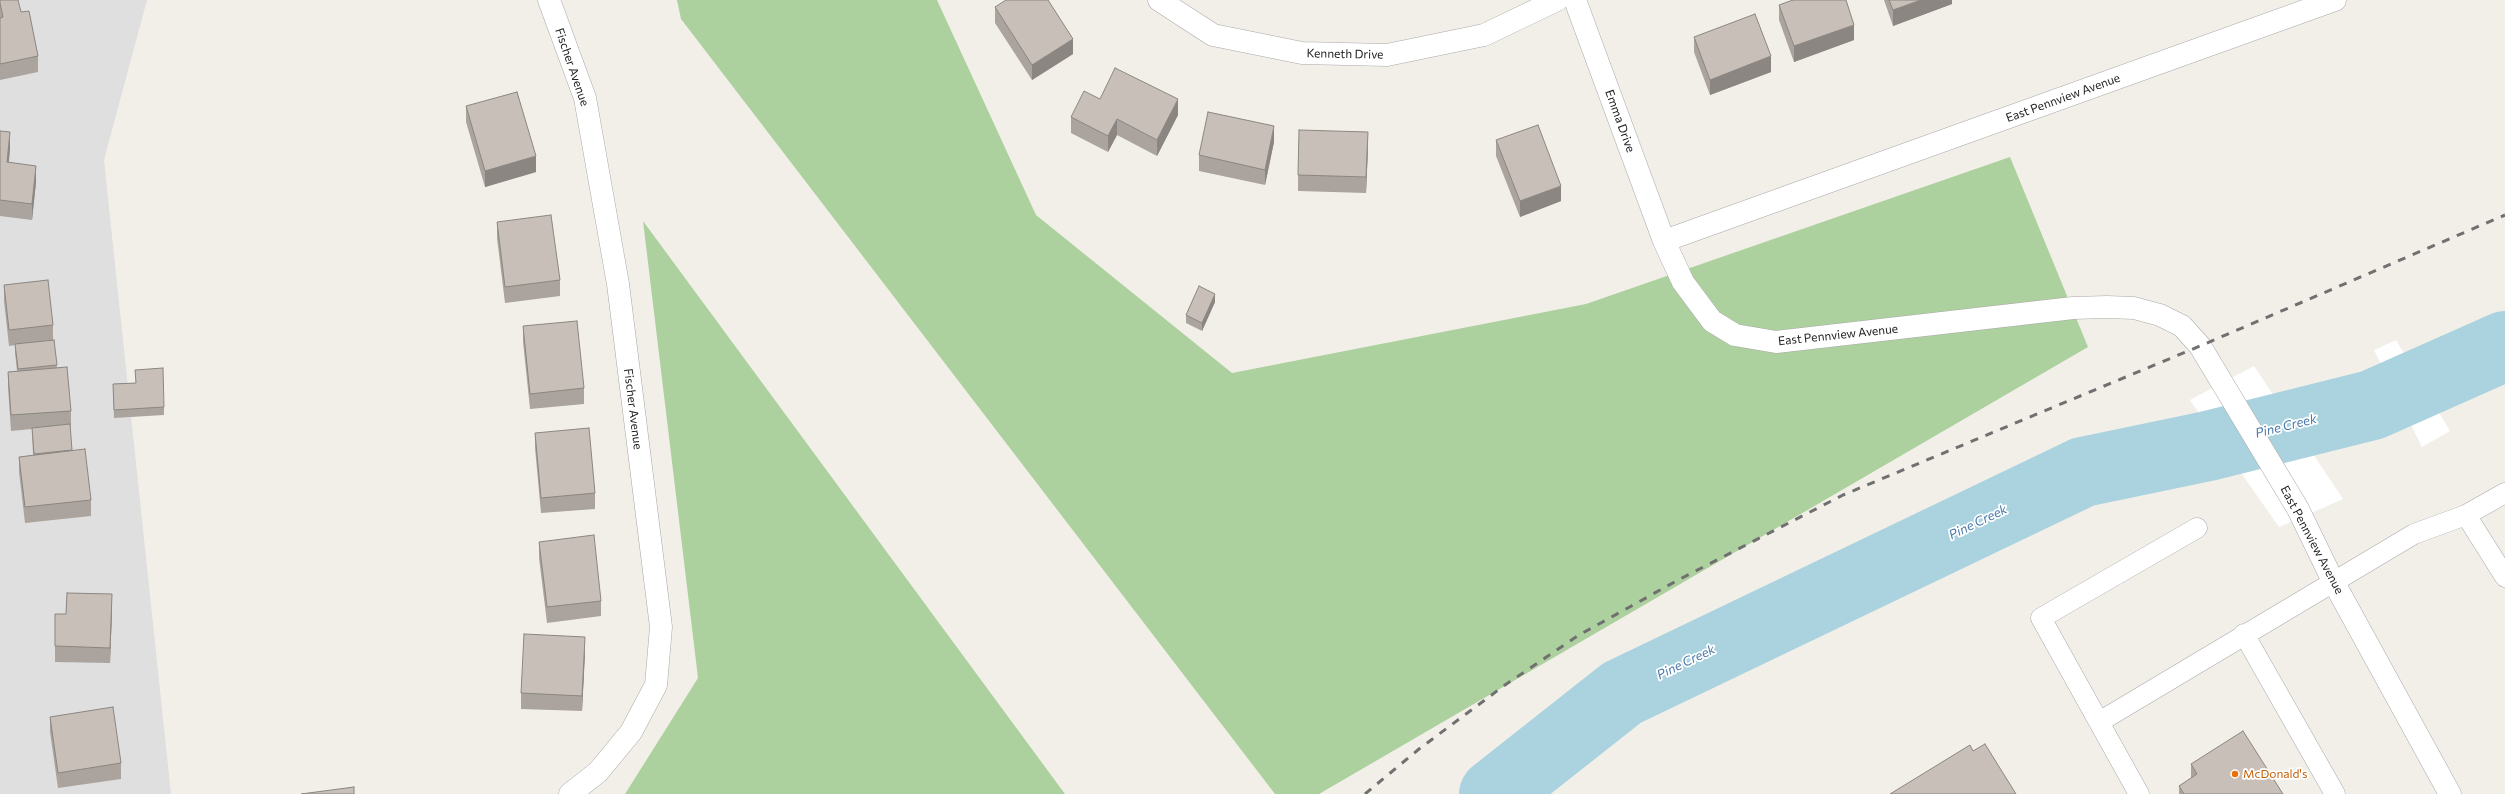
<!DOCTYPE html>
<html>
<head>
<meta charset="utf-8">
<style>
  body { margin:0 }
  canvas { display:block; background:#f2efe9 }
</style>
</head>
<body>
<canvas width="2505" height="794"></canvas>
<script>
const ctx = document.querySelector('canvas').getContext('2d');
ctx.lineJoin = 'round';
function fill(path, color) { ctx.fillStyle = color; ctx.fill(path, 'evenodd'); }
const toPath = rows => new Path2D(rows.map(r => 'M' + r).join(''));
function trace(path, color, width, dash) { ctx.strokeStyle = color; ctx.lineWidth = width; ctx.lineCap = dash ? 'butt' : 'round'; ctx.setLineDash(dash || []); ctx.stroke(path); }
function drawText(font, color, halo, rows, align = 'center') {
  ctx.font = font + ' Commissioner,sans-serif'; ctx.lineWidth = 3.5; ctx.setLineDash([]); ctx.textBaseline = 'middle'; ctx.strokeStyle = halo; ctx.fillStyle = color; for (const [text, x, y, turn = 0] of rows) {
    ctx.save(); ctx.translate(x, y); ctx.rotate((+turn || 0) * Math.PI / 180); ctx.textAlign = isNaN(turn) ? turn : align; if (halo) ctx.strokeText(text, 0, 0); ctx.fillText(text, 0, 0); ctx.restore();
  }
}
const residential = toPath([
  [0,0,147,0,104,160,171,794,0,794]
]);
const forest = toPath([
  [677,0,937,0,1036,215,1232,373,1586,304,2010,157,2088,347,1319,794,1275,794,681,19],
  [643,221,1065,794,625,794,698,678]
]);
const pier = toPath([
  [2396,340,2450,431,2422,447,2374,350],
  [2254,366,2343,499,2279,527,2190,400]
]);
const river = toPath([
  [1494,794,1622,693,2083,472,2208,446,2372,405,2505,346]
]);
const lane = toPath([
  [2466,515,2505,577],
  [2244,634,2335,794],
  [2099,722,2414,534,2466,515,2505,493],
  [2139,794,2041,618,2197,528]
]);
const street = toPath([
  [549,0,585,98,618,284,661,627,656,685,631,732,598,772,570,794],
  [1159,0,1213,35,1302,53,1387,55,1484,35,1557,0],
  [1575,0,1664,241,1683,282,1712,321,1735,335,1776,342,2073,308,2107,307,2134,308,2160,315,2182,326,2200,346,2298,509,2333,581,2450,794],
  [1664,241,2335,0]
]);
const rail = toPath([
  [1365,794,1419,749,1505,685,1579,635,1680,579,1843,495,2200,346,2505,215]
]);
const wall = toPath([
  [0,0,21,12,38,56,38,72,0,80],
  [1884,0,1952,0,1952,4,1893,26],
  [1779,5,1854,40,1794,62,1779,20],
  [995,7,1073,54,1032,80,995,23],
  [1694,37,1771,72,1710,95,1694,52],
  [1100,99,1178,115,1157,156,1117,135,1108,152,1071,133,1071,117],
  [466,106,536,172,485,187,466,122],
  [0,131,10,148,9,163,36,182,32,220,0,216],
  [1496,140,1561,201,1520,217,1496,156],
  [1274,142,1265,185,1199,171,1199,155],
  [1368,148,1366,193,1298,191,1298,175],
  [497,222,560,280,560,296,505,303,497,238],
  [4,285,53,325,53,340,57,368,71,411,71,426,70,426,72,451,91,500,91,516,25,523,19,472,19,457,33,455,32,429,11,431,8,387,8,372,17,371,15,353,15,345,9,346,4,301],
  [1215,302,1202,331,1186,323,1186,315],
  [523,326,584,388,584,404,530,409,523,342],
  [135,370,164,407,164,415,114,418,113,384,136,383],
  [535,433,595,493,595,509,541,513,535,448],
  [539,542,601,601,601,616,547,623,539,558],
  [112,610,110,663,55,662,55,614,66,614],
  [585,653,582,711,521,709,521,693],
  [50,717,121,763,121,779,58,788,50,732],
  [2191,764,2283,794,2179,794,2179,786,2191,778]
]);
const shadedWall = toPath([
  [1921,0,1952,0,1952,4,1893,26,1893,10],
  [1854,25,1854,40,1794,62,1794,46],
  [1073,39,1073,54,1032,80,1032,65],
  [1771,56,1771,72,1710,95,1710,80],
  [1178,99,1178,115,1157,156,1157,140],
  [1117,119,1117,135,1108,152,1108,136],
  [1274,126,1274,142,1265,185,1265,170],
  [10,132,10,148,7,178,7,162],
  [1368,132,1368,148,1366,193,1366,177],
  [536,156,536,172,485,187,485,171],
  [36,166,36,182,32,220,32,204],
  [1561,186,1561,201,1520,217,1520,201],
  [1215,294,1215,302,1202,331,1202,323],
  [112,594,112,610,110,663,110,648],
  [585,637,585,653,582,711,582,696]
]);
const building = toPath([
  [0,0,18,0,21,12,29,11,38,56,0,64,0,18,3,17,0,3,0,0],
  [1006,0,1048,0,1073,39,1032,65,995,7,1006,0],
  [1793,0,1846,0,1854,25,1794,46,1779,5,1793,0],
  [1889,0,1921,0,1893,10,1889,0],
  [1755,14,1771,56,1710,80,1694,37,1755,14],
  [1115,68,1178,99,1157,140,1117,119,1108,136,1071,117,1084,91,1100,99,1115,68],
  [517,92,536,156,485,171,466,106,517,92],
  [1208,112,1274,126,1265,170,1199,155,1208,112],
  [1538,125,1561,186,1520,201,1496,140,1538,125],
  [1299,130,1368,132,1366,177,1298,175,1299,130],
  [0,131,10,132,7,162,36,166,32,204,0,200,0,131],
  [551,215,560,280,505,287,497,222,551,215],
  [48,280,53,325,9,330,4,285,48,280],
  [1199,286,1215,294,1202,323,1186,315,1199,286],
  [577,321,584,388,530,394,523,326,577,321],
  [54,340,57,365,18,369,15,344,54,340],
  [67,367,71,411,11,415,8,372,67,367],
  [163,368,164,407,114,410,113,384,136,383,135,370,163,368],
  [70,424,72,450,34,454,32,428,70,424],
  [589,428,595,493,541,498,535,433,589,428],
  [85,449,91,500,25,507,19,457,85,449],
  [594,535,601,601,547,607,539,542,594,535],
  [67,593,112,594,110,648,55,646,55,614,66,614,67,593],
  [524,634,585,637,582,696,521,693,524,634],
  [113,707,121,763,58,773,50,717,113,707],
  [2243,731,2283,794,2184,794,2179,786,2197,774,2191,764,2243,731],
  [1985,744,2016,794,1890,794,1970,745,1973,751,1985,744],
  [354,787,354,794,301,794,354,787]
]);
const markers = [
  [2235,774,4,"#e8710a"]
];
const streetNames = [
  ["Kenneth Drive",1345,54,1],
  ["Fischer Avenue",572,67,71],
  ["East Pennview Avenue",2063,98,-20],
  ["Emma Drive",1620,121,70],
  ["East Pennview Avenue",1838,335,-6],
  ["Fischer Avenue",633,409,83],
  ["East Pennview Avenue",2312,540,62]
];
const foodNames = [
  ["McDonald's",2243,774]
];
const waterNames = [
  ["Pine Creek",2286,426,-14],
  ["Pine Creek",1978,522,-26],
  ["Pine Creek",1686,662,-26]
];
fill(residential, '#e0dfdf');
fill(forest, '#add19e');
fill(pier, '#fff');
trace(river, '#aad3df', 70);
trace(lane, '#a9a9a9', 21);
trace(street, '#a9a9a9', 23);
trace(lane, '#fff', 20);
trace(street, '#fff', 22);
trace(rail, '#707070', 3, [8, 8]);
fill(wall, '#aba49e');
fill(shadedWall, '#8b8681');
fill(building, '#c7bfb8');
trace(building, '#8b8681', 1);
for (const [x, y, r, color] of markers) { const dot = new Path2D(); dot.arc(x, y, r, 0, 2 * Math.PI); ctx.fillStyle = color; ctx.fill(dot); trace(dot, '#fff', 1.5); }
drawText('12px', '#222', '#fff', streetNames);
drawText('12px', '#c56008', '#fff', foodNames, 'left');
drawText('italic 13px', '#4a7aab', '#fff', waterNames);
</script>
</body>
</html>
